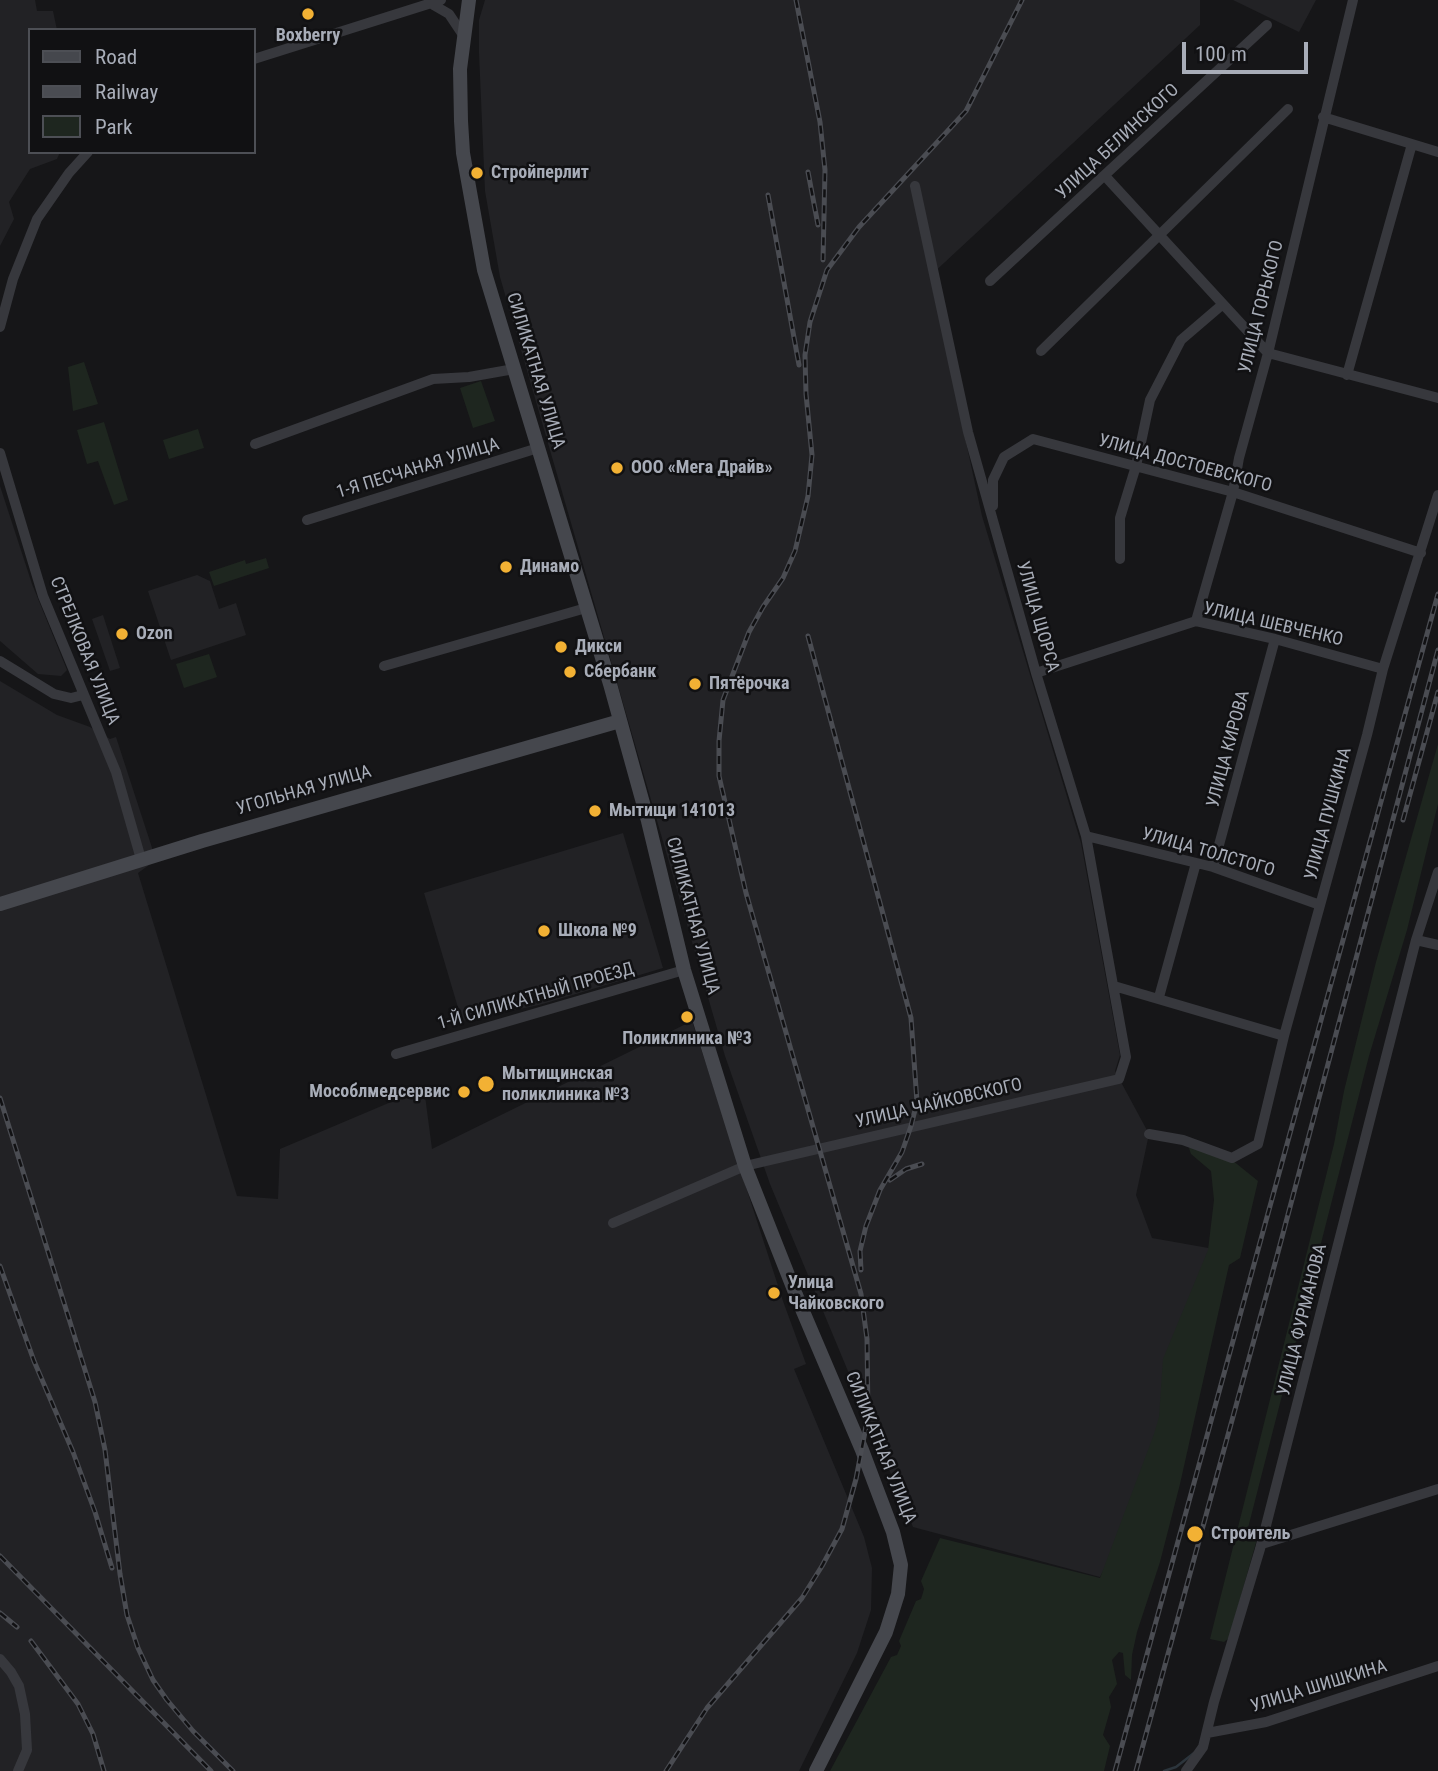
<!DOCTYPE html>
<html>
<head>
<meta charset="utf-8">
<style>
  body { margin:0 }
  #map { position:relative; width:1438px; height:1771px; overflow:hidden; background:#161618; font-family:"Roboto Condensed",sans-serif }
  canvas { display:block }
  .legend { position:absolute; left:28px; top:28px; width:228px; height:126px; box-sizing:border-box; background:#111113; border:2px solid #4d4f55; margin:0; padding:9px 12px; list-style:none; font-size:21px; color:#a8adb8 }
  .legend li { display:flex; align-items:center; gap:14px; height:35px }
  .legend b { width:35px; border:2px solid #4d4f55 }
  .scale { position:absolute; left:1182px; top:42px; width:126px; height:32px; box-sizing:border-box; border:4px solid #a8adb8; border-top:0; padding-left:9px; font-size:21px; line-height:24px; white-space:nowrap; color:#a8adb8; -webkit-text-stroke:5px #111113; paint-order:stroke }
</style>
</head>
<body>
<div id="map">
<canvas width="1438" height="1771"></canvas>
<ul class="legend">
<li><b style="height:9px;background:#45474d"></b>Road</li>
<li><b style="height:9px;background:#4a4c52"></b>Railway</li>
<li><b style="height:19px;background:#1e261f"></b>Park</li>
</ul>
<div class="scale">100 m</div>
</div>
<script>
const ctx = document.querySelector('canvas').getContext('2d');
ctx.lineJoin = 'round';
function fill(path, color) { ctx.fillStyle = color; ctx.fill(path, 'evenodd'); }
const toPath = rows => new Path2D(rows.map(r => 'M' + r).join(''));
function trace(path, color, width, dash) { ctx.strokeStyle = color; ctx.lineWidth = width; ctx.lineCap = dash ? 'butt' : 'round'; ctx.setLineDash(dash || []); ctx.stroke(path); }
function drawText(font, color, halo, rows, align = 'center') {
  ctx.font = font + ' "Roboto Condensed",sans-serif'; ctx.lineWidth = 5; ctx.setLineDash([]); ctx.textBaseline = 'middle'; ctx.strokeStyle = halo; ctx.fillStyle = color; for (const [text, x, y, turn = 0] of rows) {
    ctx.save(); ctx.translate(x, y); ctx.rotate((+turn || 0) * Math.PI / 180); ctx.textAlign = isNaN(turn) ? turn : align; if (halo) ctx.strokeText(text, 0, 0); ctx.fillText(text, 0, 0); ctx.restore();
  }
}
const built = toPath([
  [0,0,35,0,37,11,53,11,57,30,30,30,30,152,60,152,57,159,30,169,9,202,14,219,0,246],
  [485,0,1200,0,1200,25,930,276,982,516,1081,843,1120,1055,1115,1071,1149,1134,1136,1195,1152,1238,1214,1249,1165,1454,1100,1577,913,1527,770,1184,725,1056,500,277,485,191,479,53,479,20],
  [1233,0,1316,0,1299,32],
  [0,486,32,584,67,670,61,676,38,674,0,641],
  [197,575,210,581,219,609,236,603,246,635,171,660,148,591],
  [103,615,120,668,110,671,92,619],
  [0,681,57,715,90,727,110,739,116,737,156,860,138,873,237,1196,278,1199,280,1149,424,1088,432,1149,692,1021,783,1301,806,1364,794,1369,864,1537,872,1568,871,1610,857,1653,799,1771,0,1771],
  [623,833,663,968,539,1005,462,1021,424,893]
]);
const green = toPath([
  [84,362,98,404,73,411,68,367],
  [481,381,495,421,473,428,460,388],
  [104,422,128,500,114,505,98,461,87,464,77,430],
  [198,429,204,448,169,459,163,440],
  [266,558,269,568,214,586,209,572,245,560,246,564],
  [209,654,217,677,184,688,176,664],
  [1438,744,1438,804,1407,930,1369,1056,1248,1528,1259,1532,1229,1638,1224,1642,1210,1639,1334,1144,1344,1091,1376,962],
  [1193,1145,1232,1160,1258,1181,1240,1258,1229,1265,1180,1484,1160,1562,1137,1632,1132,1655,1131,1680,1125,1675,1123,1653,1119,1652,1112,1660,1117,1684,1109,1697,1111,1707,1103,1735,1110,1746,1104,1771,830,1771,891,1657,897,1655,901,1646,899,1641,916,1601,921,1599,922,1596,924,1589,921,1581,940,1538,1100,1578,1154,1434,1159,1417,1163,1359,1208,1250,1214,1200,1211,1171,1191,1154,1189,1148]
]);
const stream = toPath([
  [1164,1771,1176,1767,1194,1753]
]);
const street = toPath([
  [430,3,449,14,463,35],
  [254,59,441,0],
  [1323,117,1438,152],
  [1105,176,1268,353,1438,398],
  [990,281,1267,25],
  [0,327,13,279,37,219,69,173,88,152],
  [1041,351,1288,109],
  [1347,375,1412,144],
  [255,444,433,379,469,377,514,369],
  [0,453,43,596,116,772,141,859],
  [993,506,993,480,1004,457,1033,439,1233,492,1421,553],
  [307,520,538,448],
  [1120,559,1120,518,1136,466,1150,400,1181,340,1223,304],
  [1196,621,1233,492,1239,458,1268,353,1353,0],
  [0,661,54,694,71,698,83,695],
  [384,666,586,608],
  [1036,673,1196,621,1275,639,1383,669],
  [1086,836,1213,867,1320,905],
  [1213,867,1275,639],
  [1416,940,1438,945],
  [1114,986,1284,1036],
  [1159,997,1196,863],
  [396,1054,684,970],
  [1149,1134,1183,1140,1232,1158,1258,1144,1284,1036,1367,735,1383,669,1438,495],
  [613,1223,745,1166,1119,1079,1126,1057,1086,836,1036,673,968,432,915,186],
  [1262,1544,1438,1489],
  [0,1659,11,1672,19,1686,25,1714,27,1750,18,1771],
  [1207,1733,1266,1722,1438,1666],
  [1186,1771,1203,1747,1214,1702,1260,1549,1416,940,1438,872]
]);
const secondary = toPath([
  [469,0,460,69,461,121,463,153,484,270,610,684,648,821,684,970,745,1166,796,1295,862,1450,893,1532,901,1565,898,1594,886,1632,816,1771],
  [0,904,202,841,620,721]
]);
const rail = toPath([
  [796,0,820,122,825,170,823,260],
  [808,172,818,225],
  [768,195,799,365],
  [808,636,911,1018,917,1102,911,1126,902,1152,880,1190,866,1226,860,1251,861,1270],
  [1403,820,1438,692],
  [0,1098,95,1402,105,1450,120,1574,127,1615,138,1648,153,1680,167,1700,193,1731,233,1771],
  [890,1180,906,1169,922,1164],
  [0,1266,34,1361,73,1452,95,1512,112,1568],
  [0,1556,211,1771],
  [0,1613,17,1627],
  [31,1641,78,1704,93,1734,104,1771],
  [666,1771,707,1708,802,1598,822,1566,842,1529,856,1479,868,1416,867,1339,861,1294,746,893,719,776,719,741,723,700,749,632,763,607,783,578,795,551,808,496,812,455,806,394,805,355,810,322,827,270,859,227,966,111,1022,0],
  [1115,1771,1438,594],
  [1136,1771,1277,1256,1438,650]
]);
const markers = [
  [308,14,7,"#f2b134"],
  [477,173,7,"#f2b134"],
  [617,468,7,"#f2b134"],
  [506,567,7,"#f2b134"],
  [122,634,7,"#f2b134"],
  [561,647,7,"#f2b134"],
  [570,672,7,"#f2b134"],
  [695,684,7,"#f2b134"],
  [595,811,7,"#f2b134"],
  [544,931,7,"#f2b134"],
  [687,1017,7,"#f2b134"],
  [486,1084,9,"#f2b134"],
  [464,1092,7,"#f2b134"],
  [774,1293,7,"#f2b134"],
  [1195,1534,9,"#f2b134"]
];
const poiNames = [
  ["Boxberry",308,36,"center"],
  ["Стройперлит",491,173],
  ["ООО «Мега Драйв»",631,468],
  ["Динамо",520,567],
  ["Ozon",136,634],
  ["Дикси",575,647],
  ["Сбербанк",584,672],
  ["Пятёрочка",709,684],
  ["Мытищи 141013",609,811],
  ["Школа №9",558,931],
  ["Поликлиника №3",687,1039,"center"],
  ["Мытищинская",502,1074],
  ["поликлиника №3",502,1095],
  ["Мособлмедсервис",450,1092,"right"],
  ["Улица",788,1283],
  ["Чайковского",788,1304],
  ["Строитель",1211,1534]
];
const streetNames = [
  ["УЛИЦА БЕЛИНСКОГО",1118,142,-43],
  ["УЛИЦА ГОРЬКОГО",1262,307,-76],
  ["СИЛИКАТНАЯ УЛИЦА",535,371,73],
  ["УЛИЦА ДОСТОЕВСКОГО",1185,464,15],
  ["1-Я ПЕСЧАНАЯ УЛИЦА",418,469,-17],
  ["УЛИЦА ЩОРСА",1037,617,74],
  ["УЛИЦА ШЕВЧЕНКО",1273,625,13],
  ["СТРЕЛКОВАЯ УЛИЦА",84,651,68],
  ["УЛИЦА КИРОВА",1229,749,-75],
  ["УГОЛЬНАЯ УЛИЦА",304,791,-16],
  ["УЛИЦА ПУШКИНА",1329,814,-75],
  ["УЛИЦА ТОЛСТОГО",1208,853,16],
  ["СИЛИКАТНАЯ УЛИЦА",692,916,75],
  ["1-Й СИЛИКАТНЫЙ ПРОЕЗД",536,997,-16],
  ["УЛИЦА ЧАЙКОВСКОГО",939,1104,-13],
  ["УЛИЦА ФУРМАНОВА",1303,1320,-76],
  ["СИЛИКАТНАЯ УЛИЦА",880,1448,68],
  ["УЛИЦА ШИШКИНА",1319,1687,-17]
];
fill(built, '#222225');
fill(green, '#1e261f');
trace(stream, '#2c353c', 2.5);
trace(street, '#37383d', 10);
trace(secondary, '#45474d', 14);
trace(rail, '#4a4c52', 5);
trace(rail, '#111113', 2.5, [8]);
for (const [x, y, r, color] of markers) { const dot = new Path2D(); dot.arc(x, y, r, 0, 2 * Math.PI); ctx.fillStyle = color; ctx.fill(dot); trace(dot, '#111113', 2.5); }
drawText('bold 18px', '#a8adb8', '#111113', poiNames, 'left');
drawText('18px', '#a8adb8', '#111113', streetNames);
</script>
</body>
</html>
